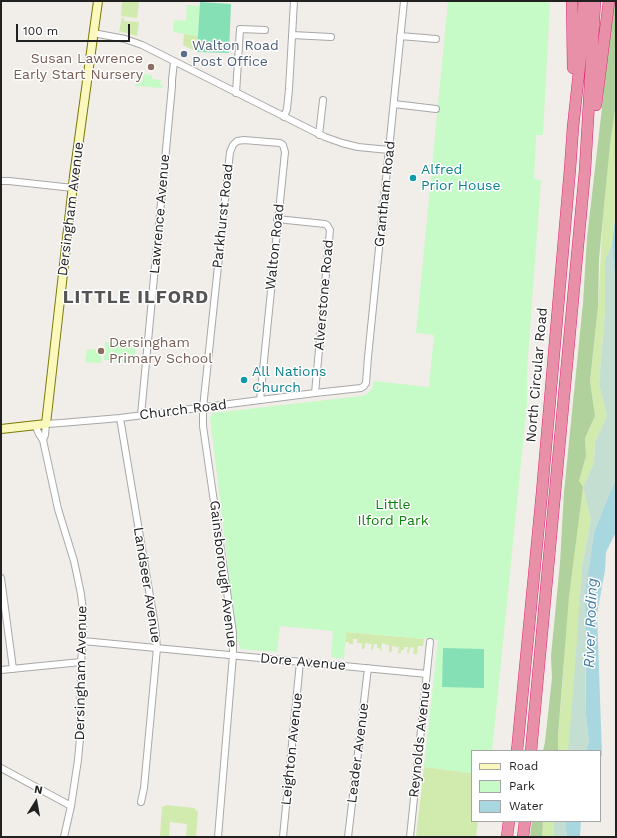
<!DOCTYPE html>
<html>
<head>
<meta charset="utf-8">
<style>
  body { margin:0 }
  #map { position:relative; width:617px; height:838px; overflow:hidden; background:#f1ede8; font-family:"Work Sans",sans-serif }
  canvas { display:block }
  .frame { position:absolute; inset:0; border:2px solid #212121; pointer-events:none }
  .legend { position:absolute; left:471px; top:750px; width:130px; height:72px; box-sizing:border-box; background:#fff; border:1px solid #a6a6a6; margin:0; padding:5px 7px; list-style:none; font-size:12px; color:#212121 }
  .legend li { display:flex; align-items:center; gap:8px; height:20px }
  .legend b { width:20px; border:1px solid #a6a6a6 }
  .north { position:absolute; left:16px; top:782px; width:40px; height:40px; -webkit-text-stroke:3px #fff; paint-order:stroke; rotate:11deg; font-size:11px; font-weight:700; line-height:16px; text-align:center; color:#212121 }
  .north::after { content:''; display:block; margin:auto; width:14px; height:18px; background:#212121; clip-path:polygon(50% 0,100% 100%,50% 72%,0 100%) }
  .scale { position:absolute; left:16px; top:24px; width:114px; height:18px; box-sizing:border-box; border:2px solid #212121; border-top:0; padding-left:5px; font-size:12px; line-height:14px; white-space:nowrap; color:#212121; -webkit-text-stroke:3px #fff; paint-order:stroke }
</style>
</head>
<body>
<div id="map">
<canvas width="617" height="838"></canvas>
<div class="frame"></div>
<ul class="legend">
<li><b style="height:5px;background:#faf8bd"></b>Road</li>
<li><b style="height:11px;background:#c6fac6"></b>Park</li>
<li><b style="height:11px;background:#a8d7df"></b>Water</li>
</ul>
<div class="north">N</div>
<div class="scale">100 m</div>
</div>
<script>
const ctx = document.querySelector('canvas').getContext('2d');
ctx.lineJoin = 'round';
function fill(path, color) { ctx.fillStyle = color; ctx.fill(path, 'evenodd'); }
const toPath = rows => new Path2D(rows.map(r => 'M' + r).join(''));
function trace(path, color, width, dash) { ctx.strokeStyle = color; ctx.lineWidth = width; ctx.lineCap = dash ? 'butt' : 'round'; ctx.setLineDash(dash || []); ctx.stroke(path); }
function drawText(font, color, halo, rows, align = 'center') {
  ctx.font = font + ' "Work Sans",sans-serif'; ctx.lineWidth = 3; ctx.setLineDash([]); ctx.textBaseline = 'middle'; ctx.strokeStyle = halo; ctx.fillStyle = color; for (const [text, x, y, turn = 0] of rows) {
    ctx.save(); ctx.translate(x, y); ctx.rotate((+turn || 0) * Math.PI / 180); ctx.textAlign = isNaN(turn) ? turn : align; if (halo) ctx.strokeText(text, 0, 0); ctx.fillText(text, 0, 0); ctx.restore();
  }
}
const grass = toPath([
  [122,1,139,1,137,18,121,16],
  [122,18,124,18,124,21,139,22,137,36,119,31],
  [184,34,198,36,197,52,183,45],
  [616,103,616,208,612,245,605,260,605,312,599,384,607,416,595,442,594,463,583,487,591,519,582,566,574,697,569,749,568,751,558,751,558,736,562,690,566,625,579,481,586,456,585,438,595,416,590,381,598,307,603,215,609,147],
  [346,632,424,639,423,646,418,646,417,654,413,654,414,648,410,647,409,653,407,653,408,647,404,647,404,650,401,650,401,653,398,653,399,647,395,647,395,646,392,646,392,652,389,652,389,645,386,645,386,644,382,643,381,651,380,651,380,648,377,648,377,644,374,644,373,650,371,650,372,644,365,643,364,649,362,649,362,643,357,643,357,639,353,639,353,644,349,644,349,642,345,642],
  [424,767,472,773,472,821,478,821,476,837,416,837],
  [165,805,195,808,195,810,198,811,196,837,186,837,187,824,170,822,169,837,160,837,162,806,165,807],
  [543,821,554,821,554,837,541,837]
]);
const forest = toPath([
  [612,1,616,1,616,103,610,144,605,196,599,259,598,307,590,381,595,416,585,438,586,456,579,481,583,487,569,596,558,736,558,751,543,751,545,742,552,678,551,656,560,563,564,492,583,303,587,238,603,99],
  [532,821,543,821,542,837,530,837]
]);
const wetland = toPath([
  [612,245,616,289,616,478,594,532,585,593,585,662,586,715,589,741,586,751,568,751,574,681,582,566,591,519,583,487,594,463,595,442,607,416,599,384,605,312,605,260],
  [554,821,566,821,566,830,567,837,554,837]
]);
const park = toPath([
  [448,1,550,1,543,135,536,135,534,179,541,180,527,369,527,403,492,751,472,751,472,773,424,767,438,640,346,632,344,659,331,657,333,631,280,626,277,652,240,649,236,632,210,417,213,413,362,396,367,394,370,391,373,386,373,381,429,387,434,335,416,333],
  [187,5,200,6,198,36,173,32,174,20,186,21],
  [143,74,152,75,152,79,161,80,160,85,163,85,162,88,135,86,136,82,142,83],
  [105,342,136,345,134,363,104,360],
  [87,349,102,350,101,363,85,362]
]);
const pitch = toPath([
  [200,2,231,4,229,53,197,52],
  [443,648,484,649,484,688,442,687]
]);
const water = toPath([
  [616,210,616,289,612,245],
  [616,478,616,532,606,552,605,570,597,614,602,755,600,760,600,751,586,751,589,741,586,715,585,593,594,532],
  [566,821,581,821,580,835,581,837,567,837,566,830]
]);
const street = toPath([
  [93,33,125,39,142,45,325,137,342,143,358,147,389,150],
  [292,35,331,37],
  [400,36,436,39],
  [236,93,240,29,265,30],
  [394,104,436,109],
  [284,117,287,109,289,89,294,1],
  [319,135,323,100],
  [1,181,9,181,73,188],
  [277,219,325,224,327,225,330,230,315,393],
  [141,415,172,86,172,80,174,62],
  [120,418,155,626,157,648,144,788,141,802],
  [35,425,39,434,43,440,58,509,74,561,81,594,83,611,83,641,81,662,80,738,78,760,71,806,64,837],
  [43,440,45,435,46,424,61,423,120,418,315,393,361,388,364,386,366,383,368,357,404,1],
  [1,578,13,669],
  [83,641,427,674],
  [1,670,81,662],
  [1,768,71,806],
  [218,837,233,655,233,633,203,426,203,408,230,152,233,145,237,141,244,140,280,143,283,145,285,152,260,400],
  [283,837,300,662],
  [348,837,368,668],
  [410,837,430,642]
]);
const secondary = toPath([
  [1,429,46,424,74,176,98,1]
]);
const highway = toPath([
  [572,1,573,68],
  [596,105,609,1],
  [517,751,542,492,570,169,573,127,581,53,584,1],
  [531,751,585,170,595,1],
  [507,837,509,821],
  [523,837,525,821]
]);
const markers = [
  [184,54,4,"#5c6f8a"],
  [151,67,4,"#8d6e63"],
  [413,178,4,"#0f9aa8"],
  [101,351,4,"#8d6e63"],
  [244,380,4,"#0f9aa8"]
];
const serviceNames = [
  ["Walton Road",192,46],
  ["Post Office",192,62]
];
const educationNames = [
  ["Susan Lawrence",143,59],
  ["Early Start Nursery",143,75],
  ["Dersingham",109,343,"left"],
  ["Primary School",109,359,"left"]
];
const cultureNames = [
  ["Alfred",421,170],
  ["Prior House",421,186],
  ["All Nations",252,372],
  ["Church",252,388]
];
const streetNames = [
  ["Grantham Road",385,194,-84],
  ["Dersingham Avenue",71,209,-83],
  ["Lawrence Avenue",160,214,-85],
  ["Parkhurst Road",223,216,-84],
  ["Walton Road",275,247,-84],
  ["Alverstone Road",324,295,-85],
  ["North Circular Road",537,375,-85],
  ["Church Road",183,410,-7],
  ["Gainsborough Avenue",223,574,83],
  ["Landseer Avenue",147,585,81],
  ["Dore Avenue",303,662,5],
  ["Dersingham Avenue",81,673,-89],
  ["Reynolds Avenue",420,740,-84],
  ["Leighton Avenue",292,749,-84],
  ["Leader Avenue",358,753,-83]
];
const parkNames = [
  ["Little",393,505],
  ["Ilford Park",393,521]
];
const waterNames = [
  ["River Roding",591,623,-88]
];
const districtNames = [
  ["LITTLE ILFORD",136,298]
];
fill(grass, '#d1ebae');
fill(forest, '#b0d19c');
fill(wetland, '#c4dfd1');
fill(park, '#c6fac6');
fill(pitch, '#86e0b6');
fill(water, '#a8d7df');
trace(street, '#a8a8a8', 8);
trace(secondary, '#797c04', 10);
trace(highway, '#dd2775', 12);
trace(street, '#fff', 6);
trace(secondary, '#faf8bd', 8);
trace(highway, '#e890a8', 11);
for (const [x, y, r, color] of markers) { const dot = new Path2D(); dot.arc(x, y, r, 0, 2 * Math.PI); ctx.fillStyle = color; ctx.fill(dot); trace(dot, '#fff', 1.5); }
drawText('14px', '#4e5e75', '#fff', serviceNames, 'left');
drawText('14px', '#785e54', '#fff', educationNames, 'right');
drawText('14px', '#0d838f', '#fff', cultureNames, 'left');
drawText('14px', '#212121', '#fff', streetNames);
drawText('14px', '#0b830b', '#fff', parkNames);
drawText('italic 15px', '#457ca3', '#fff', waterNames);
ctx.letterSpacing = '1px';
drawText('bold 18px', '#545454', '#fff', districtNames);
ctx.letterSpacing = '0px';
</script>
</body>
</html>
